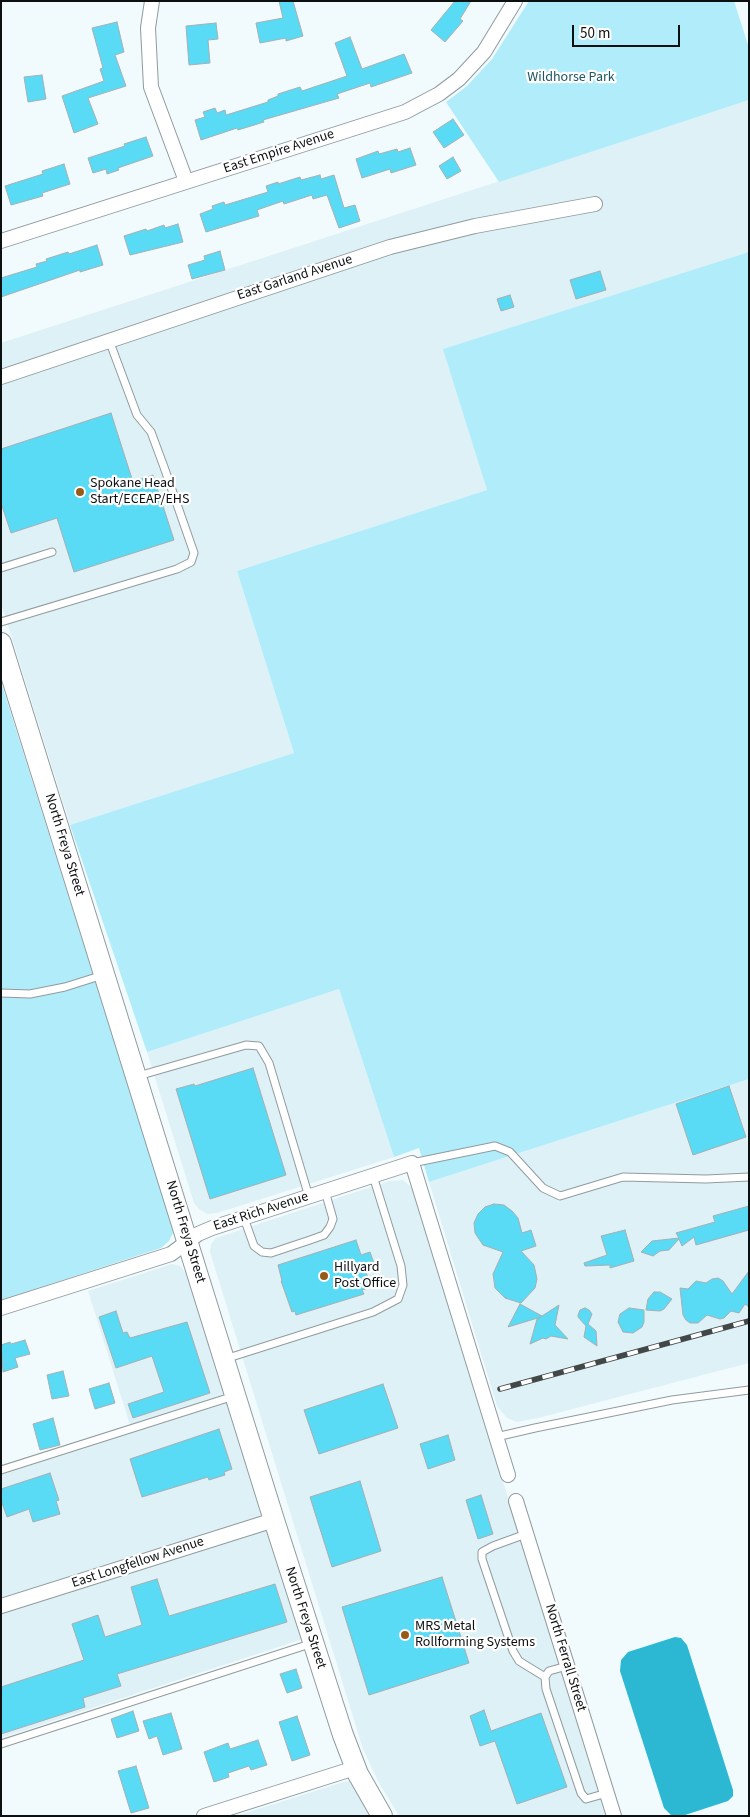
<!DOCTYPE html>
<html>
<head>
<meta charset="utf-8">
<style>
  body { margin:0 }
  #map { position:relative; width:750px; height:1817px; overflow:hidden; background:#f1fbfe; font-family:"Source Sans 3",sans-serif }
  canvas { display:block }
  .frame { position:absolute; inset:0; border:2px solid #0d1011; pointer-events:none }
  .scale { position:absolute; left:572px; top:25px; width:108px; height:22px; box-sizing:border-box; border:2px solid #0d1011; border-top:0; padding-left:6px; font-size:15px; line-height:18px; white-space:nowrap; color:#0d1011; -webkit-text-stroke:4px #fff; paint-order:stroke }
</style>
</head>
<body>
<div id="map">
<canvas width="750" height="1817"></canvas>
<div class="frame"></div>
<div class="scale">50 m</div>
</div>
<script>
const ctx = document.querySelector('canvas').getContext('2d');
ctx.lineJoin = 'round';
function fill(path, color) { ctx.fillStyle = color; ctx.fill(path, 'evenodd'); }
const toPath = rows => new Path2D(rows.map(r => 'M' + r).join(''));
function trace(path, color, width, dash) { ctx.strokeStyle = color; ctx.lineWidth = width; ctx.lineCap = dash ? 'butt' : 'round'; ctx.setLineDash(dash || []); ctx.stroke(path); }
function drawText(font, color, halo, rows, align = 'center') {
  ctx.font = font + ' "Source Sans 3",sans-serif'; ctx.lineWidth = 4.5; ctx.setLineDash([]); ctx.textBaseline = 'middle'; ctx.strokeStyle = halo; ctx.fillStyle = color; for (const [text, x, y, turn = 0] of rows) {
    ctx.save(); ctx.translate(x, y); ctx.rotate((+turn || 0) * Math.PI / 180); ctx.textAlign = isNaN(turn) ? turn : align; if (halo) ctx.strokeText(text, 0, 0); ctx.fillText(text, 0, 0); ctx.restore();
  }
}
const built = toPath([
  [749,100,749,252,444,349,487,490,237,571,294,753,70,825,1,603,1,343],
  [339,989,394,1157,217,1213,207,1214,199,1209,194,1203,147,1052],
  [749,1079,749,1363,538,1418,517,1422,507,1418,497,1406,429,1182],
  [403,1180,412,1188,607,1816,399,1816,378,1781,363,1749,210,1252,211,1244,216,1238,389,1181],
  [172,1264,180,1266,186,1273,303,1639,1,1738,1,1466,130,1425,88,1291],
  [350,1780,371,1816,236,1816]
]);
const green = toPath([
  [529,1,734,1,749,48,749,100,499,182,446,102,467,86,492,59],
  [749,252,749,1079,429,1182,419,1148,394,1157,339,989,147,1052,70,825,294,753,237,571,487,490,443,349],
  [1,682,171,1222,173,1233,169,1241,161,1248,1,1300]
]);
const water = toPath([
  [675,1637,681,1638,687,1645,733,1790,733,1796,728,1801,682,1816,671,1815,664,1808,620,1671,621,1660,628,1652]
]);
const building = toPath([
  [279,1,293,1,303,36,286,41,286,38,260,43,256,23,283,18,279,1],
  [455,1,471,1,460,19,463,21,445,42,431,30,455,1],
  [117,22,124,52,115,55,126,86,88,98,98,124,74,133,62,96,104,81,100,69,103,68,92,28,117,22],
  [216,23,218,39,208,40,210,63,189,65,186,26,216,23],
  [350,37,362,69,404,54,412,73,371,87,370,83,337,94,339,98,263,120,264,122,238,130,237,128,201,140,195,120,205,117,203,112,215,108,217,113,225,110,226,115,268,102,268,100,278,96,278,94,300,87,302,91,347,76,335,43,350,37],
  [42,75,46,99,28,102,24,77,42,75],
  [453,119,464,135,444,148,433,132,453,119],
  [146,137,153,156,118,168,119,170,107,174,106,169,93,173,88,158,125,146,124,144,146,137],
  [410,148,416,165,391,173,390,169,362,178,356,159,378,151,379,154,397,149,398,152,410,148],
  [453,157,461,171,447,179,439,166,453,157],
  [64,164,70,184,42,193,43,196,11,205,5,186,43,174,42,171,64,164],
  [320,175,321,179,334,175,344,208,355,205,360,221,339,228,327,195,313,199,312,195,284,204,283,201,257,210,259,216,206,232,200,214,213,209,212,206,224,202,225,205,268,192,266,186,278,182,278,184,300,177,301,180,320,175],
  [178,224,183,242,130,255,124,236,146,229,147,231,164,225,165,228,178,224],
  [97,245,103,265,80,272,80,270,1,297,1,278,37,267,36,264,47,261,46,259,68,252,69,254,97,245],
  [220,251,225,270,192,279,188,265,205,260,204,256,220,251],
  [600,271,606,290,576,299,570,280,600,271],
  [510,295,514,307,501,311,497,299,510,295],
  [111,413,133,482,153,475,174,540,74,572,57,518,11,533,1,503,1,449,111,413],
  [253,1068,286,1175,210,1199,176,1089,194,1084,195,1086,253,1068],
  [729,1086,746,1137,693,1155,676,1104,729,1086],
  [494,1204,504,1205,512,1211,518,1218,522,1233,531,1230,536,1246,521,1251,534,1265,537,1279,535,1288,521,1303,505,1298,495,1288,493,1274,503,1252,483,1245,475,1233,474,1223,478,1214,485,1207,494,1204],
  [749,1206,749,1230,696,1245,694,1237,682,1246,679,1239,669,1250,660,1251,653,1256,641,1252,652,1241,679,1238,676,1233,715,1222,713,1216,749,1206],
  [625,1230,634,1261,610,1268,610,1265,585,1266,584,1263,607,1255,601,1236,625,1230],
  [356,1240,361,1255,370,1252,376,1269,366,1272,371,1287,362,1290,364,1294,296,1315,295,1311,292,1312,281,1281,282,1281,278,1265,356,1240],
  [749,1271,749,1307,745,1304,739,1313,731,1311,724,1318,720,1319,707,1315,698,1323,690,1323,686,1320,683,1315,680,1288,688,1289,696,1281,706,1283,712,1279,718,1278,723,1281,732,1294,749,1271],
  [654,1292,660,1292,672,1299,664,1309,660,1311,646,1310,648,1299,654,1292],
  [520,1304,542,1316,559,1305,555,1325,568,1339,551,1336,546,1339,543,1338,530,1344,537,1319,541,1317,508,1327,520,1304],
  [585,1308,589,1310,592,1314,588,1324,596,1331,597,1346,584,1337,586,1326,578,1317,578,1315,580,1310,585,1308],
  [629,1308,644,1310,644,1322,642,1327,633,1333,623,1332,618,1322,620,1314,629,1308],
  [116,1311,123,1333,127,1332,130,1338,187,1322,210,1393,133,1418,128,1404,164,1392,152,1356,116,1368,99,1317,116,1311],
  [25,1340,30,1354,15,1358,18,1367,3,1372,1,1345,10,1342,11,1344,25,1340],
  [63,1371,69,1396,52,1399,47,1375,63,1371],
  [109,1383,115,1403,95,1409,89,1389,109,1383],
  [383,1384,398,1428,319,1454,304,1410,383,1384],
  [53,1418,60,1445,40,1450,33,1424,53,1418],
  [219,1429,232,1469,224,1472,225,1475,209,1480,208,1477,142,1497,130,1459,219,1429],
  [448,1435,455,1460,428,1469,420,1444,448,1435],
  [50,1473,59,1500,56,1501,60,1514,33,1522,29,1509,7,1517,1,1500,1,1489,50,1473],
  [360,1481,381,1551,332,1567,310,1497,360,1481],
  [481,1495,493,1534,478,1539,466,1500,481,1495],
  [442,1577,469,1663,369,1695,342,1607,442,1577],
  [157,1579,169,1616,275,1584,287,1622,117,1674,121,1686,83,1698,85,1707,1,1734,1,1687,84,1660,72,1624,98,1615,105,1637,142,1625,131,1587,157,1579],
  [296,1669,302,1688,287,1693,280,1674,296,1669],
  [484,1710,491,1731,541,1713,567,1787,517,1804,495,1741,480,1746,470,1716,484,1710],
  [133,1711,139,1731,117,1738,111,1719,133,1711],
  [171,1713,182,1749,163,1755,157,1736,149,1739,143,1721,171,1713],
  [297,1716,310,1755,292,1761,279,1722,297,1716],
  [258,1740,267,1765,251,1770,249,1766,228,1773,229,1777,214,1782,204,1752,228,1743,230,1749,258,1740],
  [136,1766,149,1808,131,1813,118,1771,136,1766]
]);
const lane = toPath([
  [1,568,52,552],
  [1,622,177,569,191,562,194,553,164,467,151,432,137,415,109,340],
  [1,993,30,994,65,987,103,975],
  [138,1076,246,1045,259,1046,269,1063,309,1197],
  [412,1163,495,1146,510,1152,543,1188,560,1196,623,1177,706,1179,749,1177],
  [244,1218,254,1246,262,1252,271,1253,310,1240,324,1235,330,1227,333,1219,325,1191],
  [225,1359,373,1312,398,1299,403,1285,401,1266,373,1176],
  [496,1437,535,1428,672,1400,749,1390],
  [1,1470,234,1396],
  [526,1534,493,1546,482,1552,482,1559,513,1651,519,1661,545,1677],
  [567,1666,549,1671,545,1677,546,1689,581,1793,586,1799,607,1793],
  [1,1744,313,1643]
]);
const street = toPath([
  [152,1,148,28,151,87,186,181],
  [1,241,405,112,439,94,459,79,484,52,515,1],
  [1,377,390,247,475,226,595,204],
  [1,1308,171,1254,198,1234,212,1228,412,1163,508,1475],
  [516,1501,614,1816],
  [1,1606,274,1520],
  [204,1816,355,1768]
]);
const secondary = toPath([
  [1,643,274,1520,343,1735,358,1774,382,1816]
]);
const rail = toPath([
  [500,1389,749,1321]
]);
const markers = [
  [80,492,5,"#955b19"],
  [324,1276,5,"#955b19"],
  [405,1635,5,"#955b19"]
];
const parkNames = [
  ["Wildhorse Park",571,78]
];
const streetNames = [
  ["East Empire Avenue",279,152,-18],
  ["East Garland Avenue",295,278,-18],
  ["North Freya Street",64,845,73],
  ["East Rich Avenue",261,1212,-18],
  ["North Freya Street",185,1232,73],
  ["East Longfellow Avenue",138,1563,-18],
  ["North Freya Street",305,1618,72],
  ["North Ferrall Street",565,1658,73]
];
const poiNames = [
  ["Spokane Head",90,484],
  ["Start/ECEAP/EHS",90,500],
  ["Hillyard",334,1268],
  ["Post Office",334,1284],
  ["MRS Metal",415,1627],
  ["Rollforming Systems",415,1643]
];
fill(built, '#def1f6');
fill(green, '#b1ecfa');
fill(water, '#2cb8d3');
fill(building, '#59daf5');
trace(building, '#a6b0b2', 1);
trace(lane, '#919b9d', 9);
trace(street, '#919b9d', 16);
trace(secondary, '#919b9d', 22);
trace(lane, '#fff', 7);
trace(street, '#fff', 14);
trace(secondary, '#fff', 20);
trace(rail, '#424748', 5.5);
trace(rail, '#fff', 4, [11]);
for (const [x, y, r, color] of markers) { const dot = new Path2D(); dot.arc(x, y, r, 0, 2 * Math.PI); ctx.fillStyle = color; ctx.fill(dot); trace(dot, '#fff', 2); }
drawText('14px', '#1f5661', '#fff', parkNames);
drawText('14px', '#0d1011', '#fff', streetNames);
drawText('14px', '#0d1011', '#fff', poiNames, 'left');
</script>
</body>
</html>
